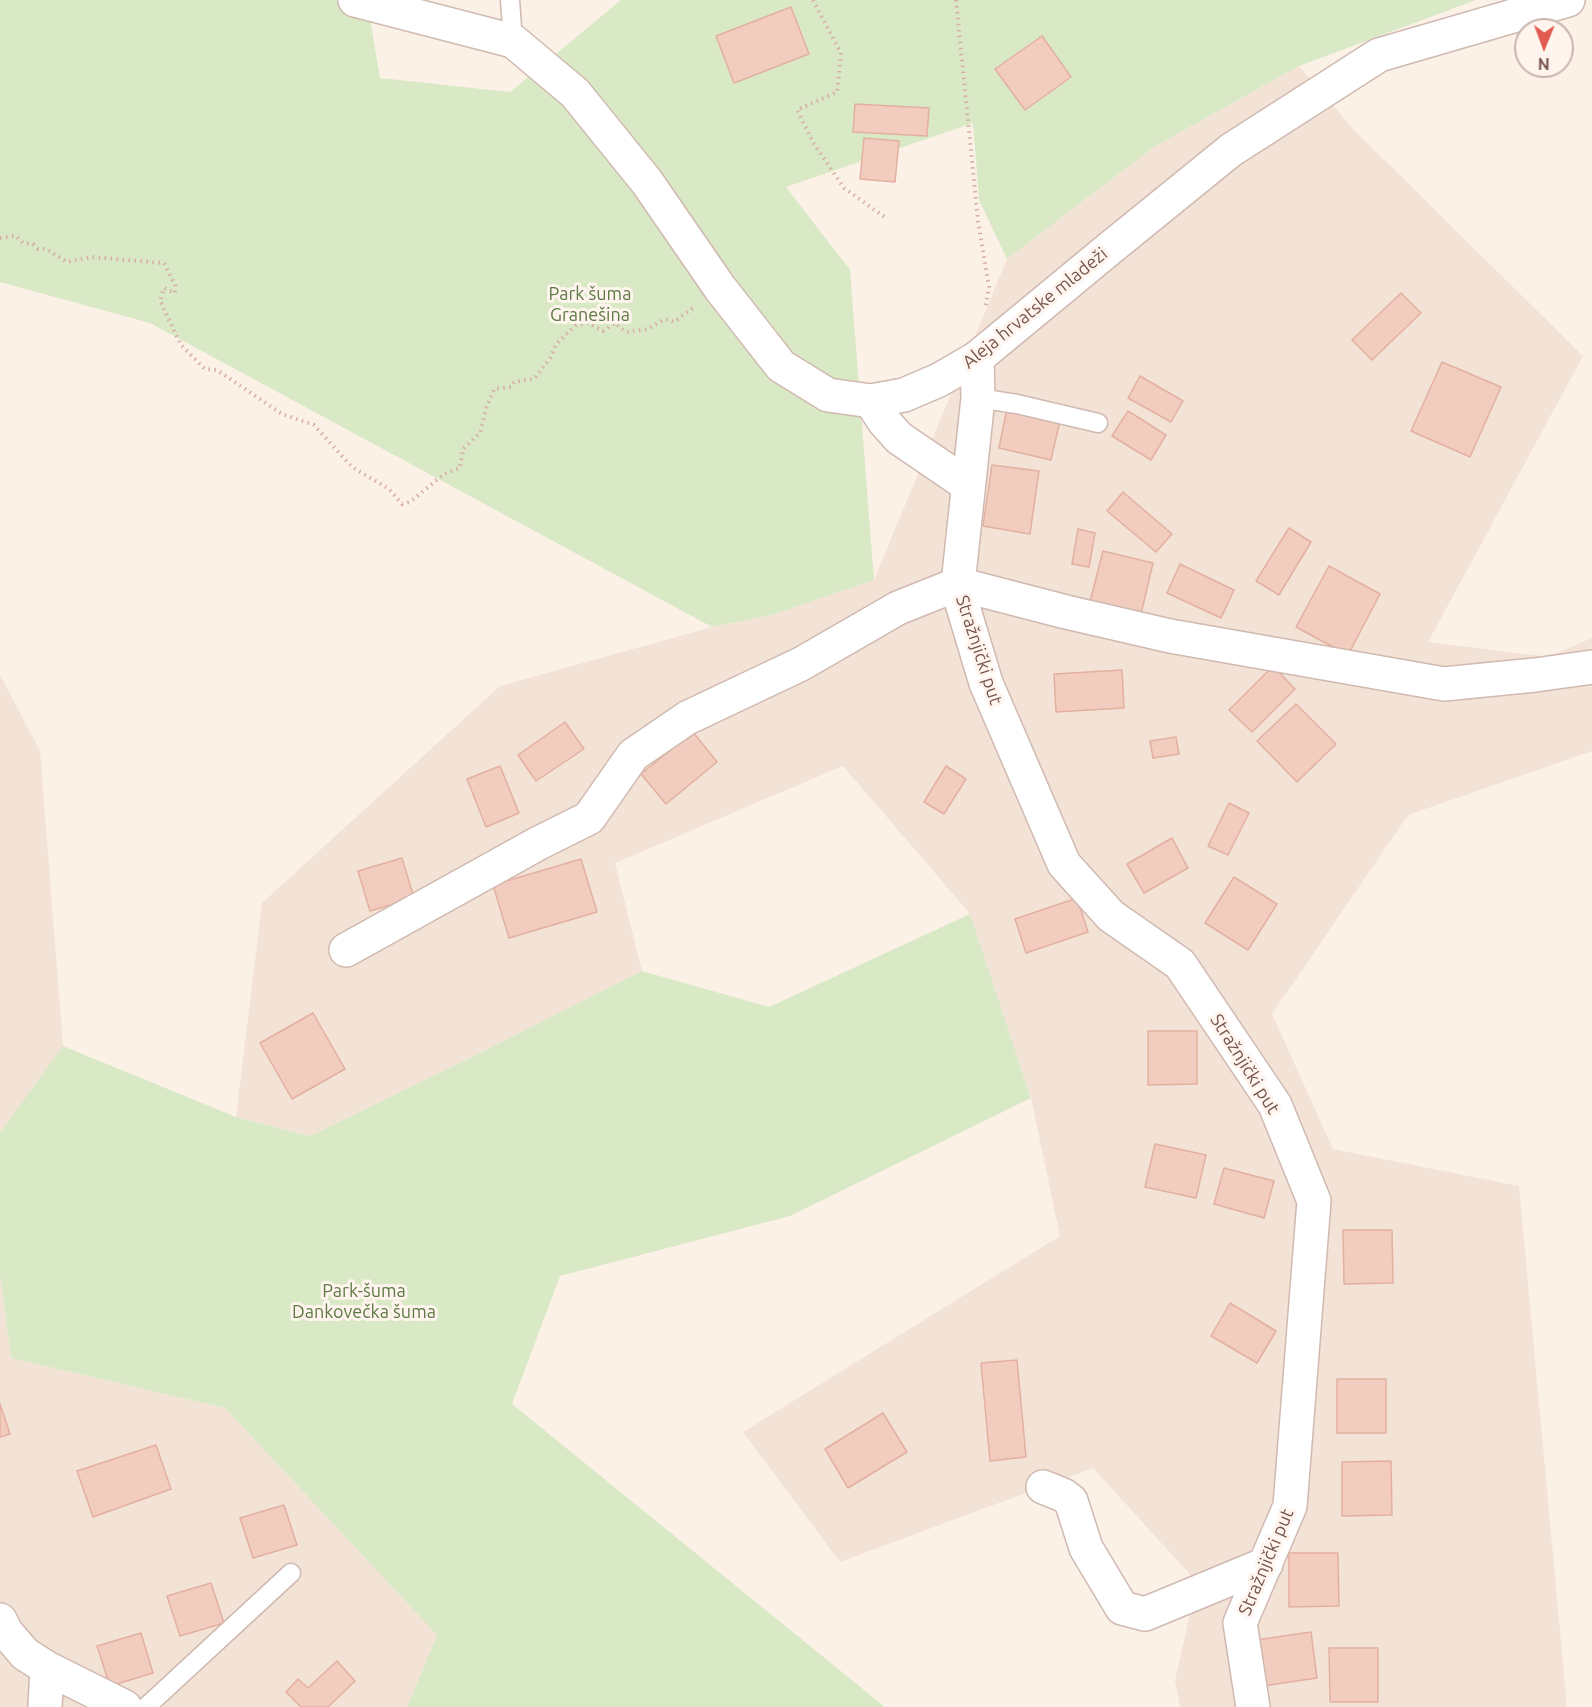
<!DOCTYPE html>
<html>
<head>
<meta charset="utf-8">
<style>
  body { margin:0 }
  #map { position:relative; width:1592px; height:1707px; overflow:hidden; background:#fcf1e7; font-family:Ubuntu,sans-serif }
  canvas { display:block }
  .north { position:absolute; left:1514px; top:18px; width:60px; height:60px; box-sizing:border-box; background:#fff5ee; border:2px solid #c8b5ad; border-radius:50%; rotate:181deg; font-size:16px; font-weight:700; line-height:24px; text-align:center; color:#75554c }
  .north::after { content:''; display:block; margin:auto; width:21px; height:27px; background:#e25b50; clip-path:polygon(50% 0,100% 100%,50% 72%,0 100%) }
</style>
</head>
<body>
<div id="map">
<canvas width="1592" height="1707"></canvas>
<div class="north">N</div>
</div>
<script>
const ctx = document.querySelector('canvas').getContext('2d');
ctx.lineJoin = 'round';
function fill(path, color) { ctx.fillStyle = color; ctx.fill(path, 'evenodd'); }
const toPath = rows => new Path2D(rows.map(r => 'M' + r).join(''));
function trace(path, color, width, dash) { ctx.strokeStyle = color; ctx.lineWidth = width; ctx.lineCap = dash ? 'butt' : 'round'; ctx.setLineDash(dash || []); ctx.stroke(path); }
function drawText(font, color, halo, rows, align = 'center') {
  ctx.font = font + ' Ubuntu,sans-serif'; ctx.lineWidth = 6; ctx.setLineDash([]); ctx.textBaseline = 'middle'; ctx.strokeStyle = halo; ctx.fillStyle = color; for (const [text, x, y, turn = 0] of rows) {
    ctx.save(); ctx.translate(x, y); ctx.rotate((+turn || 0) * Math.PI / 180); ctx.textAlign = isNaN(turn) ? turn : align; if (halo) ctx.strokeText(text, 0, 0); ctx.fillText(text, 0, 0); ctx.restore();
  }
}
const residential = toPath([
  [1299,66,1352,128,1583,356,1428,642,1548,657,1592,638,1592,751,1408,815,1272,1014,1333,1149,1519,1186,1567,1707,1180,1707,1175,1681,1197,1582,1093,1468,840,1562,743,1432,1060,1236,1031,1098,970,914,843,766,615,863,642,971,470,1058,310,1136,236,1117,262,903,500,686,712,627,772,615,874,580,1007,259,1154,147],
  [0,675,40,751,63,1046,0,1132],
  [0,1274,11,1358,225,1408,437,1635,407,1707,0,1707]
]);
const green = toPath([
  [0,0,367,0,380,78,510,92,621,0,1476,0,1299,66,1154,147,1007,259,979,200,973,123,786,187,850,270,874,580,772,615,712,627,150,323,0,282],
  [970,914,1031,1098,790,1216,560,1276,512,1404,885,1707,407,1707,437,1635,225,1408,11,1358,0,1274,0,1132,63,1046,236,1117,310,1136,470,1058,642,971,769,1007]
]);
const building = toPath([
  [791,7,809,54,734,83,716,36,791,7],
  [1042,36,1071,77,1025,110,995,69,1042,36],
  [855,104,929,108,927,136,853,132,855,104],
  [864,138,899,141,895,182,860,179,864,138],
  [1401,293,1421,313,1372,360,1352,340,1401,293],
  [1442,362,1501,387,1470,457,1411,431,1442,362],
  [1140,376,1183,401,1171,422,1128,398,1140,376],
  [1007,409,1060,421,1051,460,999,448,1007,409],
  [1128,411,1166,435,1151,460,1112,436,1128,411],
  [992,465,1039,471,1030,534,983,526,992,465],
  [1123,492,1172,534,1156,552,1107,511,1123,492],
  [1289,528,1311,542,1279,595,1256,581,1289,528],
  [1078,529,1095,533,1089,567,1072,564,1078,529],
  [1103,551,1153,563,1141,614,1090,602,1103,551],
  [1180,564,1234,590,1221,618,1167,593,1180,564],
  [1329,566,1380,594,1348,655,1296,627,1329,566],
  [1273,666,1295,689,1252,732,1229,710,1273,666],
  [1122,670,1124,708,1056,712,1054,674,1122,670],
  [1296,704,1336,744,1297,782,1257,741,1296,704],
  [565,722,584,749,536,781,518,755,565,722],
  [693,732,717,762,666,804,641,774,693,732],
  [1176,737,1179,754,1153,758,1150,741,1176,737],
  [500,766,519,813,486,827,467,779,500,766],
  [946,766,966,779,944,814,924,802,946,766],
  [1229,803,1249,813,1228,855,1208,846,1229,803],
  [1172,838,1188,868,1144,893,1127,864,1172,838],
  [402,858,414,898,370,911,358,871,402,858],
  [581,859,597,912,509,938,493,885,581,859],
  [1234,877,1277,904,1248,950,1205,923,1234,877],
  [1077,898,1088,932,1026,953,1015,919,1077,898],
  [313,1013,345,1069,292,1099,260,1043,313,1013],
  [1148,1031,1197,1031,1197,1084,1148,1085,1148,1031],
  [1155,1144,1206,1155,1196,1198,1145,1187,1155,1144],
  [1224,1168,1274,1181,1264,1218,1214,1204,1224,1168],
  [1343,1230,1392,1230,1393,1283,1344,1284,1343,1230],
  [1230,1303,1276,1331,1257,1363,1211,1336,1230,1303],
  [1017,1360,1026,1457,990,1461,981,1363,1017,1360],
  [1337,1379,1386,1379,1386,1433,1337,1433,1337,1379],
  [0,1404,10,1434,0,1437,0,1404],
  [883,1413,907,1452,848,1488,825,1449,883,1413],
  [156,1445,171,1489,93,1517,77,1471,156,1445],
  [1391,1461,1392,1515,1342,1516,1342,1462,1391,1461],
  [284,1505,297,1545,253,1558,240,1518,284,1505],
  [1289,1553,1338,1553,1339,1606,1289,1607,1289,1553],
  [211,1583,224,1623,180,1636,167,1596,211,1583],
  [1311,1632,1317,1678,1263,1686,1256,1640,1311,1632],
  [141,1633,153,1673,110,1686,97,1646,141,1633],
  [1329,1648,1378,1648,1378,1702,1330,1702,1329,1648],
  [337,1661,355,1681,328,1707,301,1707,286,1692,298,1679,308,1688,337,1661]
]);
const path = toPath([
  [813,0,841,53,837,92,797,110,814,144,844,188,886,218],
  [956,0,978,221,989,287,985,309],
  [0,238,16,236,23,243,33,244,38,249,46,249,67,262,92,257,164,263,175,285,175,293,164,288,160,301,181,345,205,369,217,370,282,414,314,425,352,467,389,489,402,504,410,502,444,474,460,468,463,449,480,433,486,409,494,389,511,387,514,382,534,379,551,357,556,344,576,325,588,323,603,331,615,323,626,332,648,329,665,319,674,322,694,307]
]);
const service = toPath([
  [510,0,513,41],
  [978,398,1017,404,1098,423],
  [146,1707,291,1573]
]);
const minor = toPath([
  [977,358,978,398,958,584,961,600,986,683,1064,864,1111,916,1180,964,1275,1105,1314,1201,1290,1506,1240,1623,1253,1707],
  [871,401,883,420,899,438,968,485],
  [346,950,537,844,589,818,633,755,687,718,801,664,898,608,958,584,1066,612,1170,636,1444,684,1535,675,1592,667],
  [1043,1487,1063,1495,1071,1501,1086,1548,1122,1608,1145,1614,1266,1564],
  [0,1620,6,1632,25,1654,47,1668,125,1707],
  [45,1707,47,1668]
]);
const tertiary = toPath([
  [355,0,513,41,575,93,647,182,720,288,781,366,828,395,871,401,904,395,939,380,977,358,1109,249,1231,150,1379,55,1568,0]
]);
const parkNames = [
  ["Park šuma",590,294],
  ["Granešina",590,315],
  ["Park-šuma",364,1291],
  ["Dankovečka šuma",364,1312]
];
const streetNames = [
  ["Aleja hrvatske mladeži",1035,308,-39],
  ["Stražnjički put",979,650,72],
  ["Stražnjički put",1245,1064,58],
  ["Stražnjički put",1266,1562,-67]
];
fill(residential, '#f3e2d6');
fill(green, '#d9e9c6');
fill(building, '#f1ccbf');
trace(building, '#e3b0a0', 1.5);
trace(service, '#d0b9b0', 21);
trace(minor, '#d0b9b0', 36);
trace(tertiary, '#d0b9b0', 36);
trace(path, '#d6afa2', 4, [1.5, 4.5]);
trace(service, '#fff', 18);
trace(minor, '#fff', 33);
trace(tertiary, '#fff', 33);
drawText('18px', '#5d7a44', '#fff5ee', parkNames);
drawText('18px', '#75554c', '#fff5ee', streetNames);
</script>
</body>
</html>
